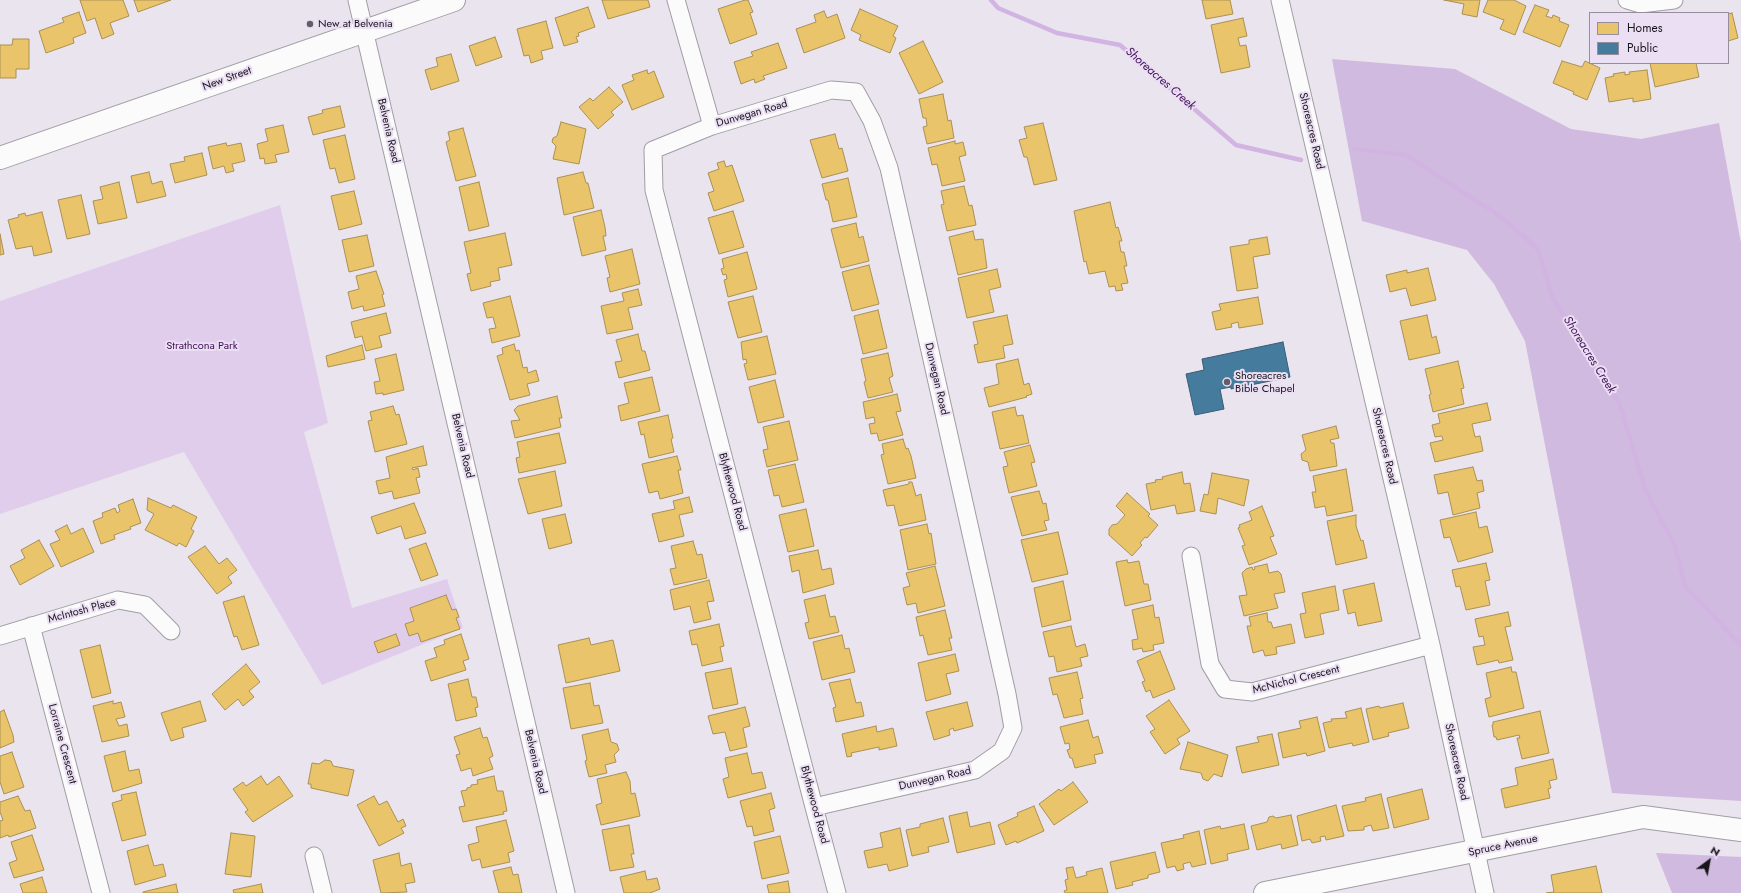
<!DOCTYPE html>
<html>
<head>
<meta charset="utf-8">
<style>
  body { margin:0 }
  #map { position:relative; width:1741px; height:893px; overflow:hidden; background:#eae4ee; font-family:Jost,sans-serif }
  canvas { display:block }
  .legend { position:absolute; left:1589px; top:12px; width:140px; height:52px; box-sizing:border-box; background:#ebdff3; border:1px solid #978e9d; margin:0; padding:5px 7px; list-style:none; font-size:12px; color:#19151c }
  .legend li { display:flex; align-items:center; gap:8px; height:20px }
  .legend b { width:20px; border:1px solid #978e9d }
  .north { position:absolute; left:1689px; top:841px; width:40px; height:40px; -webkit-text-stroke:3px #ebdff3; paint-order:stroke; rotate:32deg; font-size:11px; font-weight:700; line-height:16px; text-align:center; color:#19151c }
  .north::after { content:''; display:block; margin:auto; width:14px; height:18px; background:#19151c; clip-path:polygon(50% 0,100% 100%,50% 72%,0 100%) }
</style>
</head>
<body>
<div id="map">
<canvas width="1741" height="893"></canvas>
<ul class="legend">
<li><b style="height:11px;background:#e9c46a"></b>Homes</li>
<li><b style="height:11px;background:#457b9d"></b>Public</li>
</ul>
<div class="north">N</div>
</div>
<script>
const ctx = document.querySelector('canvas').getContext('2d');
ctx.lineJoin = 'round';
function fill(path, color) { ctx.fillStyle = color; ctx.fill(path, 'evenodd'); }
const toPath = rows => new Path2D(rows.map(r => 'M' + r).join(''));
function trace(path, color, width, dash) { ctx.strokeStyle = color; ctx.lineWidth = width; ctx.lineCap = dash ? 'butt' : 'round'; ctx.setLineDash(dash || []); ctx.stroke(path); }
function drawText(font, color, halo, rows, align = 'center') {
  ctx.font = font + ' Jost,sans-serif'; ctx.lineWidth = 4; ctx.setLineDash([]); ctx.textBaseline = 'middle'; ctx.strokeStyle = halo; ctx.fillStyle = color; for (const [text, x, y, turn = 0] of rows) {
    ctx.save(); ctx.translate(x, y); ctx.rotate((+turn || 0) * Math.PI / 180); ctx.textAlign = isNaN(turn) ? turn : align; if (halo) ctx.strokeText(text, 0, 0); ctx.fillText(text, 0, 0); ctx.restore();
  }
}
const green = toPath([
  [280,205,328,423,304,432,352,608,447,579,463,628,322,685,184,452,0,514,0,301]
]);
const forest = toPath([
  [1332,59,1455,69,1571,129,1641,139,1719,123,1741,243,1741,801,1612,793,1525,341,1494,284,1467,250,1362,221],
  [1656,853,1741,857,1741,893,1672,893]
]);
const homes = toPath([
  [80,0,123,0,129,16,110,23,114,34,102,39,95,18,87,21,80,0],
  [134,0,171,0,138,12,134,0],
  [602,0,648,0,650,7,608,19,602,0],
  [745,0,748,0,753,12,750,13,757,34,730,44,718,9,745,0],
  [1202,0,1230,0,1233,14,1206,19,1202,0],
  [1444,0,1480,0,1477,17,1462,14,1464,4,1444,0],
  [1488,0,1514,0,1526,6,1515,35,1500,29,1504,20,1483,12,1488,0],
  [1535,5,1549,10,1546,16,1552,18,1553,15,1560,18,1559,21,1569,25,1560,47,1523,32,1535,5],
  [588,7,595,27,578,33,579,36,576,37,578,42,564,46,555,18,588,7],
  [860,9,898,26,893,36,896,38,890,53,859,40,861,35,851,30,860,9],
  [824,11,827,18,837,14,845,38,804,53,796,29,816,22,814,15,824,11],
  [79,12,86,33,73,38,74,43,46,53,39,31,64,22,62,18,79,12],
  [1732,13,1738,38,1728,41,1728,14,1732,13],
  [1243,18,1247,36,1238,38,1240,46,1246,45,1250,67,1221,73,1211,25,1243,18],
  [546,21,553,48,541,51,543,59,531,63,529,55,524,56,517,29,546,21],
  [495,37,502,57,476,66,469,46,495,37],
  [13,39,29,39,29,69,16,69,16,78,0,78,0,45,12,45,13,39],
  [923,41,943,82,919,94,899,53,923,41],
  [778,43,787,68,763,76,765,79,755,83,754,79,741,84,734,62,753,56,751,52,778,43],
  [451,54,459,81,431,90,425,70,438,66,436,58,451,54],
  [1562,61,1582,67,1585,61,1600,68,1587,100,1573,94,1574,92,1553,83,1562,61],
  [1650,63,1696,63,1699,77,1655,87,1650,63],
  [647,70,648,74,654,71,664,97,632,110,622,85,634,80,632,75,647,70],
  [1647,70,1651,99,1633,102,1633,98,1609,102,1605,78,1614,76,1613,74,1625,72,1625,75,1630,74,1629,72,1647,70],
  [609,87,623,102,611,112,614,115,598,129,579,107,590,98,593,101,609,87],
  [943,94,948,121,951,120,954,138,927,144,923,127,927,126,926,118,923,118,919,99,943,94],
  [340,106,345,127,313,135,308,117,323,113,322,110,340,106],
  [561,122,586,129,579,164,553,159,556,146,552,142,553,138,557,136,561,122],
  [1043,123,1057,180,1034,185,1027,157,1024,157,1019,140,1027,138,1024,127,1043,123],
  [283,125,289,152,275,155,277,162,265,164,264,158,260,159,257,144,268,141,265,129,283,125],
  [463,128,476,176,456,181,446,142,450,140,448,132,463,128],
  [835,134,839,149,842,148,848,171,822,178,810,140,835,134],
  [345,135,355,179,339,183,335,168,330,169,323,140,345,135],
  [955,141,955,144,963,142,966,155,959,157,965,181,942,186,937,164,932,165,928,148,955,141],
  [226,143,227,146,241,143,245,161,232,164,234,171,226,173,224,166,213,169,208,147,226,143],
  [202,153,207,175,175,183,170,164,185,161,184,157,202,153],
  [724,161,726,167,732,165,744,201,714,211,708,193,714,191,708,173,719,169,717,163,724,161],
  [149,172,152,184,162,181,166,196,137,203,131,176,149,172],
  [583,172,586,183,588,183,594,208,564,215,557,178,583,172],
  [848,178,857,217,833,222,828,200,826,200,822,184,848,178],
  [119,182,127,218,98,224,93,201,103,199,100,187,119,182],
  [479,182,489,226,469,231,459,187,479,182],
  [964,186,969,206,972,205,976,225,947,231,941,205,944,204,941,191,964,186],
  [354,191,362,224,339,230,331,196,354,191],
  [81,195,90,234,67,239,58,200,81,195],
  [1110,202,1116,228,1118,227,1122,241,1119,241,1121,252,1124,252,1127,266,1124,266,1128,283,1121,284,1123,290,1116,291,1115,286,1109,287,1105,271,1089,274,1086,261,1084,262,1074,211,1110,202],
  [601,210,605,227,606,236,603,236,606,250,582,256,573,217,601,210],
  [733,211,744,247,719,254,708,218,733,211],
  [42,212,52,252,34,256,32,246,16,249,8,220,19,217,18,215,25,213,26,216,42,212],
  [856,223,859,238,863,236,869,261,841,268,831,229,856,223],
  [973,231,975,240,983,239,987,268,958,275,949,237,973,231],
  [505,233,512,265,498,268,500,280,490,282,491,286,471,291,467,274,471,273,464,242,505,233],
  [0,234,4,254,0,255,0,234],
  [367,235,374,266,349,272,342,240,367,235],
  [1267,237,1270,254,1253,257,1258,288,1237,291,1230,247,1249,244,1249,240,1267,237],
  [632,249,640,284,610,292,607,278,610,277,605,256,632,249],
  [747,252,757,289,728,297,724,280,727,279,726,274,723,275,721,269,724,268,722,259,747,252],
  [869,265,879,304,852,311,842,272,869,265],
  [1428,268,1436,300,1411,306,1406,288,1390,292,1386,275,1407,270,1407,273,1428,268],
  [997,269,1001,287,989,290,994,312,967,318,958,278,997,269],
  [376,271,384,294,382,295,385,306,364,311,363,306,352,309,348,292,359,289,356,276,376,271],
  [638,289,642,305,628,308,633,329,607,334,601,306,624,301,622,293,638,289],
  [510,296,520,336,492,343,489,329,496,328,493,317,487,318,483,303,510,296],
  [753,296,762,332,738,338,728,302,753,296],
  [1258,297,1263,324,1239,328,1238,322,1231,324,1232,327,1216,330,1212,312,1221,310,1219,304,1258,297],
  [878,310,887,348,863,354,854,316,878,310],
  [386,313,391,333,379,336,382,347,366,351,362,336,355,338,351,322,386,313],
  [1007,315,1013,344,1003,346,1005,358,978,363,974,345,978,344,973,322,1007,315],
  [1427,315,1432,338,1436,336,1440,353,1409,360,1400,321,1427,315],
  [638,334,642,351,645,351,650,370,619,378,615,362,622,361,616,340,638,334],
  [767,336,776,374,748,380,744,364,747,363,746,359,743,360,741,342,767,336],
  [514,344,516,351,519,350,523,368,527,367,528,373,536,370,539,381,527,384,530,395,510,400,497,356,503,354,502,348,514,344],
  [362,345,365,359,328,367,326,356,362,345],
  [888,353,893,376,889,378,893,392,868,398,864,382,866,381,861,359,888,353],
  [396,354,404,390,383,395,383,393,376,394,374,382,380,381,375,359,396,354],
  [1018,359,1024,385,1029,383,1032,394,1026,396,1027,397,989,407,984,388,999,384,996,364,1018,359],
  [1458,361,1464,388,1461,389,1464,404,1433,412,1429,395,1431,394,1425,369,1458,361],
  [652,377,660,411,621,421,618,406,629,403,624,383,652,377],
  [775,380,784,417,758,423,749,387,775,380],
  [897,394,901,411,896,412,903,435,879,441,877,433,871,434,869,424,875,423,874,417,866,419,863,402,897,394],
  [557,396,562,418,559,418,561,427,515,438,511,421,520,420,514,410,518,406,557,396],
  [1487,403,1491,420,1472,424,1475,437,1480,436,1483,451,1435,462,1430,443,1443,440,1442,436,1435,437,1432,425,1440,423,1438,414,1487,403],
  [393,406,396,415,399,414,407,444,375,452,368,421,372,420,370,412,393,406],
  [1015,407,1017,416,1023,415,1029,443,1000,449,992,412,1015,407],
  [668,415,673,438,671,439,674,452,649,458,644,434,641,435,638,422,668,415],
  [789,421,798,460,767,467,763,450,768,449,763,427,789,421],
  [1336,426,1339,438,1330,440,1331,443,1334,443,1337,466,1310,471,1308,462,1302,460,1301,454,1306,450,1302,435,1336,426],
  [559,433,566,463,519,473,516,458,520,457,517,442,559,433],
  [903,439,906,449,908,448,911,456,916,478,888,484,881,455,884,454,882,444,903,439],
  [1030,445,1035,462,1031,463,1037,486,1009,493,1003,467,1008,466,1004,452,1030,445],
  [423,446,427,465,412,468,413,470,418,468,420,477,416,478,420,493,394,499,392,491,379,494,376,481,390,478,386,457,423,446],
  [677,456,681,470,678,470,683,493,660,499,658,491,649,493,642,464,677,456],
  [795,464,804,502,782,507,779,495,774,496,768,470,795,464],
  [1473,467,1477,481,1482,480,1484,491,1477,493,1480,508,1453,515,1448,492,1438,494,1434,475,1473,467],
  [1346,469,1353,511,1327,516,1325,506,1315,508,1312,492,1316,492,1313,476,1346,469],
  [555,471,562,506,528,514,518,479,555,471],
  [1182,472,1184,484,1190,483,1195,511,1177,514,1175,505,1151,510,1146,484,1156,482,1155,480,1163,479,1162,477,1182,472],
  [1212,473,1249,480,1244,506,1218,498,1216,514,1200,511,1204,494,1208,495,1212,473],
  [909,482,912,482,916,496,921,494,926,520,899,526,894,505,887,506,883,490,909,484,909,482],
  [1039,491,1043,504,1046,503,1049,520,1044,521,1047,530,1022,536,1011,497,1039,491],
  [1127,493,1150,514,1148,516,1158,525,1147,538,1145,537,1140,543,1142,545,1132,556,1109,535,1109,529,1112,525,1117,524,1125,515,1116,506,1127,493],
  [689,497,693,512,679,515,684,536,659,542,652,514,675,509,673,501,689,497],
  [148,498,171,508,173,505,197,517,191,529,194,531,186,547,179,543,177,546,145,530,154,514,147,510,148,498],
  [133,499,141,523,130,527,131,529,114,535,115,539,101,544,93,521,103,517,102,513,115,508,117,513,120,511,118,505,133,499],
  [414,503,426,533,405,539,401,526,377,534,371,517,414,503],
  [1262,506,1274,536,1270,537,1277,554,1249,565,1242,546,1245,545,1238,528,1240,527,1239,525,1252,520,1249,512,1262,506],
  [806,509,814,546,788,552,779,515,806,509],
  [1476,512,1479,528,1487,526,1493,552,1458,562,1450,537,1444,538,1440,520,1476,512],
  [565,514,572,543,549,549,542,519,565,514],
  [1356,515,1356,526,1361,541,1363,540,1367,558,1336,565,1327,521,1356,515],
  [927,524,929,534,931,533,936,564,908,570,900,530,927,524],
  [67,525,71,534,83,528,94,552,61,567,50,544,60,540,55,531,67,525],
  [1058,532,1068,574,1032,582,1021,540,1058,532],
  [39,540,54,566,20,585,10,566,25,558,21,550,39,540],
  [693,541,697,555,702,554,707,578,674,585,670,569,676,568,671,546,693,541],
  [426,543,438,575,421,581,409,549,426,543],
  [205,546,219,564,227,558,237,570,228,577,232,583,217,594,188,557,205,546],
  [818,550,822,570,831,568,834,584,803,593,799,570,792,572,789,556,818,550],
  [1127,560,1128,563,1139,561,1144,584,1148,584,1151,600,1125,606,1116,562,1127,560],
  [1486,563,1490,580,1485,581,1490,605,1466,610,1460,586,1456,587,1452,570,1486,563],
  [1267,564,1269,573,1278,571,1281,574,1285,592,1274,594,1278,608,1244,616,1239,596,1247,595,1242,573,1246,569,1252,567,1253,570,1255,569,1254,567,1267,564],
  [935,566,945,606,918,613,916,603,907,605,903,588,910,586,906,573,935,566],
  [709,580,714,601,707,602,711,619,694,623,690,606,674,610,670,590,709,580],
  [1063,581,1071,620,1042,627,1034,588,1063,581],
  [1374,583,1382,621,1358,626,1355,612,1348,614,1343,590,1374,583],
  [1335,586,1339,610,1320,614,1324,634,1305,638,1300,614,1306,613,1302,593,1335,586],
  [446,595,452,610,456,609,459,617,456,618,460,629,421,642,418,633,409,636,405,624,414,621,410,608,446,595],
  [825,595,830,617,835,616,839,632,809,639,805,623,809,622,804,600,825,595],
  [244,596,259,645,242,650,237,636,234,637,223,602,244,596],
  [1153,605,1155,618,1159,617,1164,643,1153,645,1154,650,1143,652,1142,648,1133,650,1132,640,1138,639,1132,610,1153,605],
  [945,610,952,638,949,638,952,650,928,655,923,635,920,636,916,617,945,610],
  [1508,612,1511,626,1505,627,1513,660,1499,663,1498,660,1477,665,1473,647,1485,645,1483,636,1479,637,1475,619,1508,612],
  [1267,613,1268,622,1271,622,1273,628,1291,624,1295,643,1276,647,1277,654,1265,656,1263,650,1253,653,1247,626,1251,626,1249,617,1267,613],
  [719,624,724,646,720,647,723,661,702,666,697,644,692,645,689,631,719,624],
  [1071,626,1076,647,1085,644,1088,656,1080,658,1082,666,1057,672,1054,656,1049,657,1043,632,1071,626],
  [396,634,400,645,378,653,374,642,396,634],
  [461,634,469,659,463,661,466,670,431,681,425,661,437,657,434,648,445,644,444,640,461,634],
  [842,635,845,649,849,648,855,672,822,680,813,642,842,635],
  [589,638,591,645,613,640,620,671,566,683,558,645,589,638],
  [100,645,111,693,92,698,80,650,100,645],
  [1160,651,1175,689,1153,698,1150,690,1146,692,1142,682,1145,681,1137,661,1160,651],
  [955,654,959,671,946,674,951,694,926,701,918,663,955,654],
  [246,664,260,682,249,691,254,697,243,706,238,699,225,710,212,694,246,664],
  [1511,667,1512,672,1516,672,1524,708,1489,717,1485,699,1491,697,1486,673,1511,667],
  [731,668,738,704,713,709,705,673,731,668],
  [1077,672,1083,698,1080,699,1083,714,1064,718,1057,694,1053,695,1049,678,1077,672],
  [468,679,472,697,476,697,478,707,475,708,477,716,456,721,448,684,468,679],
  [850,679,856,703,861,702,864,716,836,722,833,708,836,707,829,683,850,679],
  [590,683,594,706,599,705,603,723,571,729,563,688,590,683],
  [1169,700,1190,731,1177,739,1180,744,1165,754,1150,732,1155,729,1146,716,1169,700],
  [113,701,113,704,121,702,125,717,116,719,119,726,127,724,129,736,102,742,93,706,113,701],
  [200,701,206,721,182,728,184,737,171,741,161,713,200,701],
  [967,702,973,726,954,731,953,728,949,730,950,735,934,740,926,712,967,702],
  [1403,703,1409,728,1388,733,1389,736,1373,740,1366,709,1379,706,1380,708,1403,703],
  [745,707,750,726,743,728,747,747,730,751,725,732,713,734,708,716,745,707],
  [1361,708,1369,742,1353,746,1352,743,1329,748,1323,723,1332,721,1331,719,1347,718,1345,712,1361,708],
  [4,710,13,735,14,742,0,748,0,712,4,710],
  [1540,711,1549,753,1522,759,1517,738,1520,738,1519,735,1497,740,1496,737,1494,737,1492,725,1493,725,1493,722,1540,711],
  [1317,717,1325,751,1307,756,1306,753,1283,758,1278,733,1301,728,1299,721,1317,717],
  [1088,720,1093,738,1098,736,1103,753,1094,755,1096,763,1075,768,1072,758,1070,758,1067,750,1070,749,1069,743,1065,744,1060,727,1088,720],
  [876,726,877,732,893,728,897,746,879,750,879,747,851,753,852,756,847,757,842,734,876,726],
  [480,728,483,738,487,737,493,756,489,758,493,769,473,776,471,768,461,771,456,755,460,754,454,737,480,728],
  [608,729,611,742,617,744,619,750,614,755,616,762,605,765,607,773,589,777,585,761,587,760,582,735,608,729],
  [1272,734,1279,765,1242,773,1236,747,1259,742,1257,737,1272,734],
  [1188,742,1228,755,1222,777,1214,774,1208,781,1203,779,1201,773,1180,769,1188,742],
  [125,751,129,771,139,769,142,783,113,792,104,756,125,751],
  [12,752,24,787,4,794,0,782,0,756,12,752],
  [747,753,752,774,762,772,766,788,728,798,723,779,729,777,725,758,747,753],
  [1553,759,1557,779,1549,781,1551,788,1548,789,1550,798,1505,808,1501,789,1518,785,1515,768,1553,759],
  [325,760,331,761,333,766,354,770,348,796,311,788,311,784,308,784,312,763,319,764,325,760],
  [626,772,630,781,631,794,635,793,640,816,601,825,596,805,602,803,597,779,626,772],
  [261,776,267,785,279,776,293,796,253,822,245,812,248,810,233,789,243,782,246,786,261,776],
  [494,776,497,791,503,791,507,811,503,812,504,814,463,822,459,807,465,806,461,791,467,790,467,788,471,787,471,785,478,784,477,780,494,776],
  [1073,782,1088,802,1054,825,1039,804,1059,789,1061,791,1073,782],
  [1422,789,1429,819,1394,828,1387,798,1422,789],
  [136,792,146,835,122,841,112,803,122,800,121,795,136,792],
  [771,793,775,808,769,810,774,831,754,836,752,826,747,827,740,801,771,793],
  [1381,794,1389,828,1373,831,1371,825,1364,827,1364,830,1348,831,1342,806,1366,801,1365,798,1381,794],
  [18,796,25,811,30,810,36,828,9,837,8,835,0,838,0,821,3,820,0,812,0,802,18,796],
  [374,796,379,805,387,801,398,822,403,819,406,826,401,828,404,833,379,846,357,805,374,796],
  [1336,805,1344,836,1326,840,1325,836,1320,837,1321,841,1312,843,1310,839,1302,841,1297,816,1336,805],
  [1034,806,1044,831,1017,843,1016,841,1006,845,998,825,1018,816,1017,813,1034,806],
  [967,812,970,827,990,822,995,844,957,853,949,816,967,812],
  [1291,815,1298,845,1282,849,1281,844,1257,850,1251,826,1267,822,1269,817,1273,816,1276,818,1291,815],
  [943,818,949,842,928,847,929,852,912,856,906,830,920,827,920,824,943,818],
  [506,820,514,851,508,853,510,862,482,868,480,859,472,861,468,845,479,842,476,827,506,820],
  [1244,824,1249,849,1227,854,1228,860,1211,864,1204,830,1220,826,1221,829,1244,824],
  [629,825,634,854,631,854,634,867,610,871,602,830,629,825],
  [900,828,908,866,889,871,887,864,868,868,864,851,883,847,880,833,900,828],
  [1199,831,1206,864,1192,867,1190,862,1183,864,1184,869,1177,871,1175,866,1167,868,1161,843,1184,838,1183,835,1199,831],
  [231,833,255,836,251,877,225,874,231,833],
  [32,835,44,870,14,878,9,863,17,860,11,842,32,835],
  [780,836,789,873,762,879,754,842,780,836],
  [148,845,154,866,163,864,166,876,135,885,127,851,148,845],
  [1155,852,1160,872,1148,875,1148,878,1132,882,1133,885,1116,889,1110,862,1155,852],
  [399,853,401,866,411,863,415,882,405,884,407,892,381,893,373,860,399,853],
  [1596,866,1602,893,1546,893,1554,892,1551,875,1596,866],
  [511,867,513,875,518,874,522,893,499,893,493,871,511,867],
  [1073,867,1076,878,1087,875,1086,872,1102,868,1108,893,1065,893,1064,891,1067,890,1065,880,1068,879,1066,868,1073,867],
  [645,871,647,880,657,878,660,889,650,893,624,893,620,877,645,871],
  [42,877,47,893,23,893,20,884,42,877],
  [788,881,790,893,769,893,767,885,788,881],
  [176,884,178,893,143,893,143,892,176,884],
  [261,884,263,893,234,893,233,890,261,884]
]);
const public = toPath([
  [1283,342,1290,377,1231,389,1231,387,1220,389,1224,409,1195,415,1186,374,1204,370,1202,359,1283,342]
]);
const stream = toPath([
  [991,0,998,8,1057,33,1120,45,1236,145,1301,160],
  [1354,149,1406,155,1500,216,1538,249,1552,296,1620,405,1645,489,1675,546,1685,586,1741,645]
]);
const minor = toPath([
  [357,0,566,893],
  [676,0,712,126],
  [1280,0,1431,645,1485,893],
  [1627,0,1640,4,1674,0],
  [1191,556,1210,664,1225,689,1252,692,1431,645],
  [31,626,101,893],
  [0,636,118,600,145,605,171,631],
  [814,807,975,770,1002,751,1013,728,1007,694,889,168,872,121,856,92,831,90,712,126,653,150,654,190,814,807,837,893],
  [314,856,323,893]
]);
const tertiary = toPath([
  [1265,893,1643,817,1741,830]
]);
const secondary = toPath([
  [0,158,454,0]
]);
const markers = [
  [310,24,4,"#625d66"],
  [1227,382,4,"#625d66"]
];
const poiNames = [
  ["New at Belvenia",318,24],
  ["Shoreacres",1235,376],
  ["Bible Chapel",1235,389]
];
const streetNames = [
  ["New Street",227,79,-20],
  ["Dunvegan Road",752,114,-16],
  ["Belvenia Road",388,131,77],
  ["Shoreacres Road",1311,131,77],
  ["Dunvegan Road",936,379,77],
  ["Belvenia Road",462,446,77],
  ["Shoreacres Road",1384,446,77],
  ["Blythewood Road",732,492,75],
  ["McIntosh Place",82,611,-15],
  ["McNichol Crescent",1296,680,-14],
  ["Lorraine Crescent",62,744,75],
  ["Belvenia Road",535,762,77],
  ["Shoreacres Road",1456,762,78],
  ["Dunvegan Road",935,779,-13],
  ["Blythewood Road",814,805,75],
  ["Spruce Avenue",1503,846,-12]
];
const parkNames = [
  ["Strathcona Park",202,346]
];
const waterNames = [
  ["Shoreacres Creek",1160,79,41],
  ["Shoreacres Creek",1589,355,58]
];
fill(green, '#e0cdec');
fill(forest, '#d1badf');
fill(homes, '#e9c46a');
trace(homes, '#ab9053', 1);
fill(public, '#457b9d');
trace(public, '#385c76', 1);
trace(stream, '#d1b4e2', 4.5);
trace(minor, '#a19da4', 19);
trace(tertiary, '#a19da4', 24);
trace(secondary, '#a19da4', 24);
trace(minor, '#fcfbfc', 17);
trace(tertiary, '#fcfbfc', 22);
trace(secondary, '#fcfbfc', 22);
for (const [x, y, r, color] of markers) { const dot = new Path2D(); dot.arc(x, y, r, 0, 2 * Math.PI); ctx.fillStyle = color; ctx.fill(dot); trace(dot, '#ebdff3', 1.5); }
drawText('11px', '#19151c', '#ebdff3', poiNames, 'left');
drawText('11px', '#19151c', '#ebdff3', streetNames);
drawText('11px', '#410f57', '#ebdff3', parkNames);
drawText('italic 12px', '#421159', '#ebdff3', waterNames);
</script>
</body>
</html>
